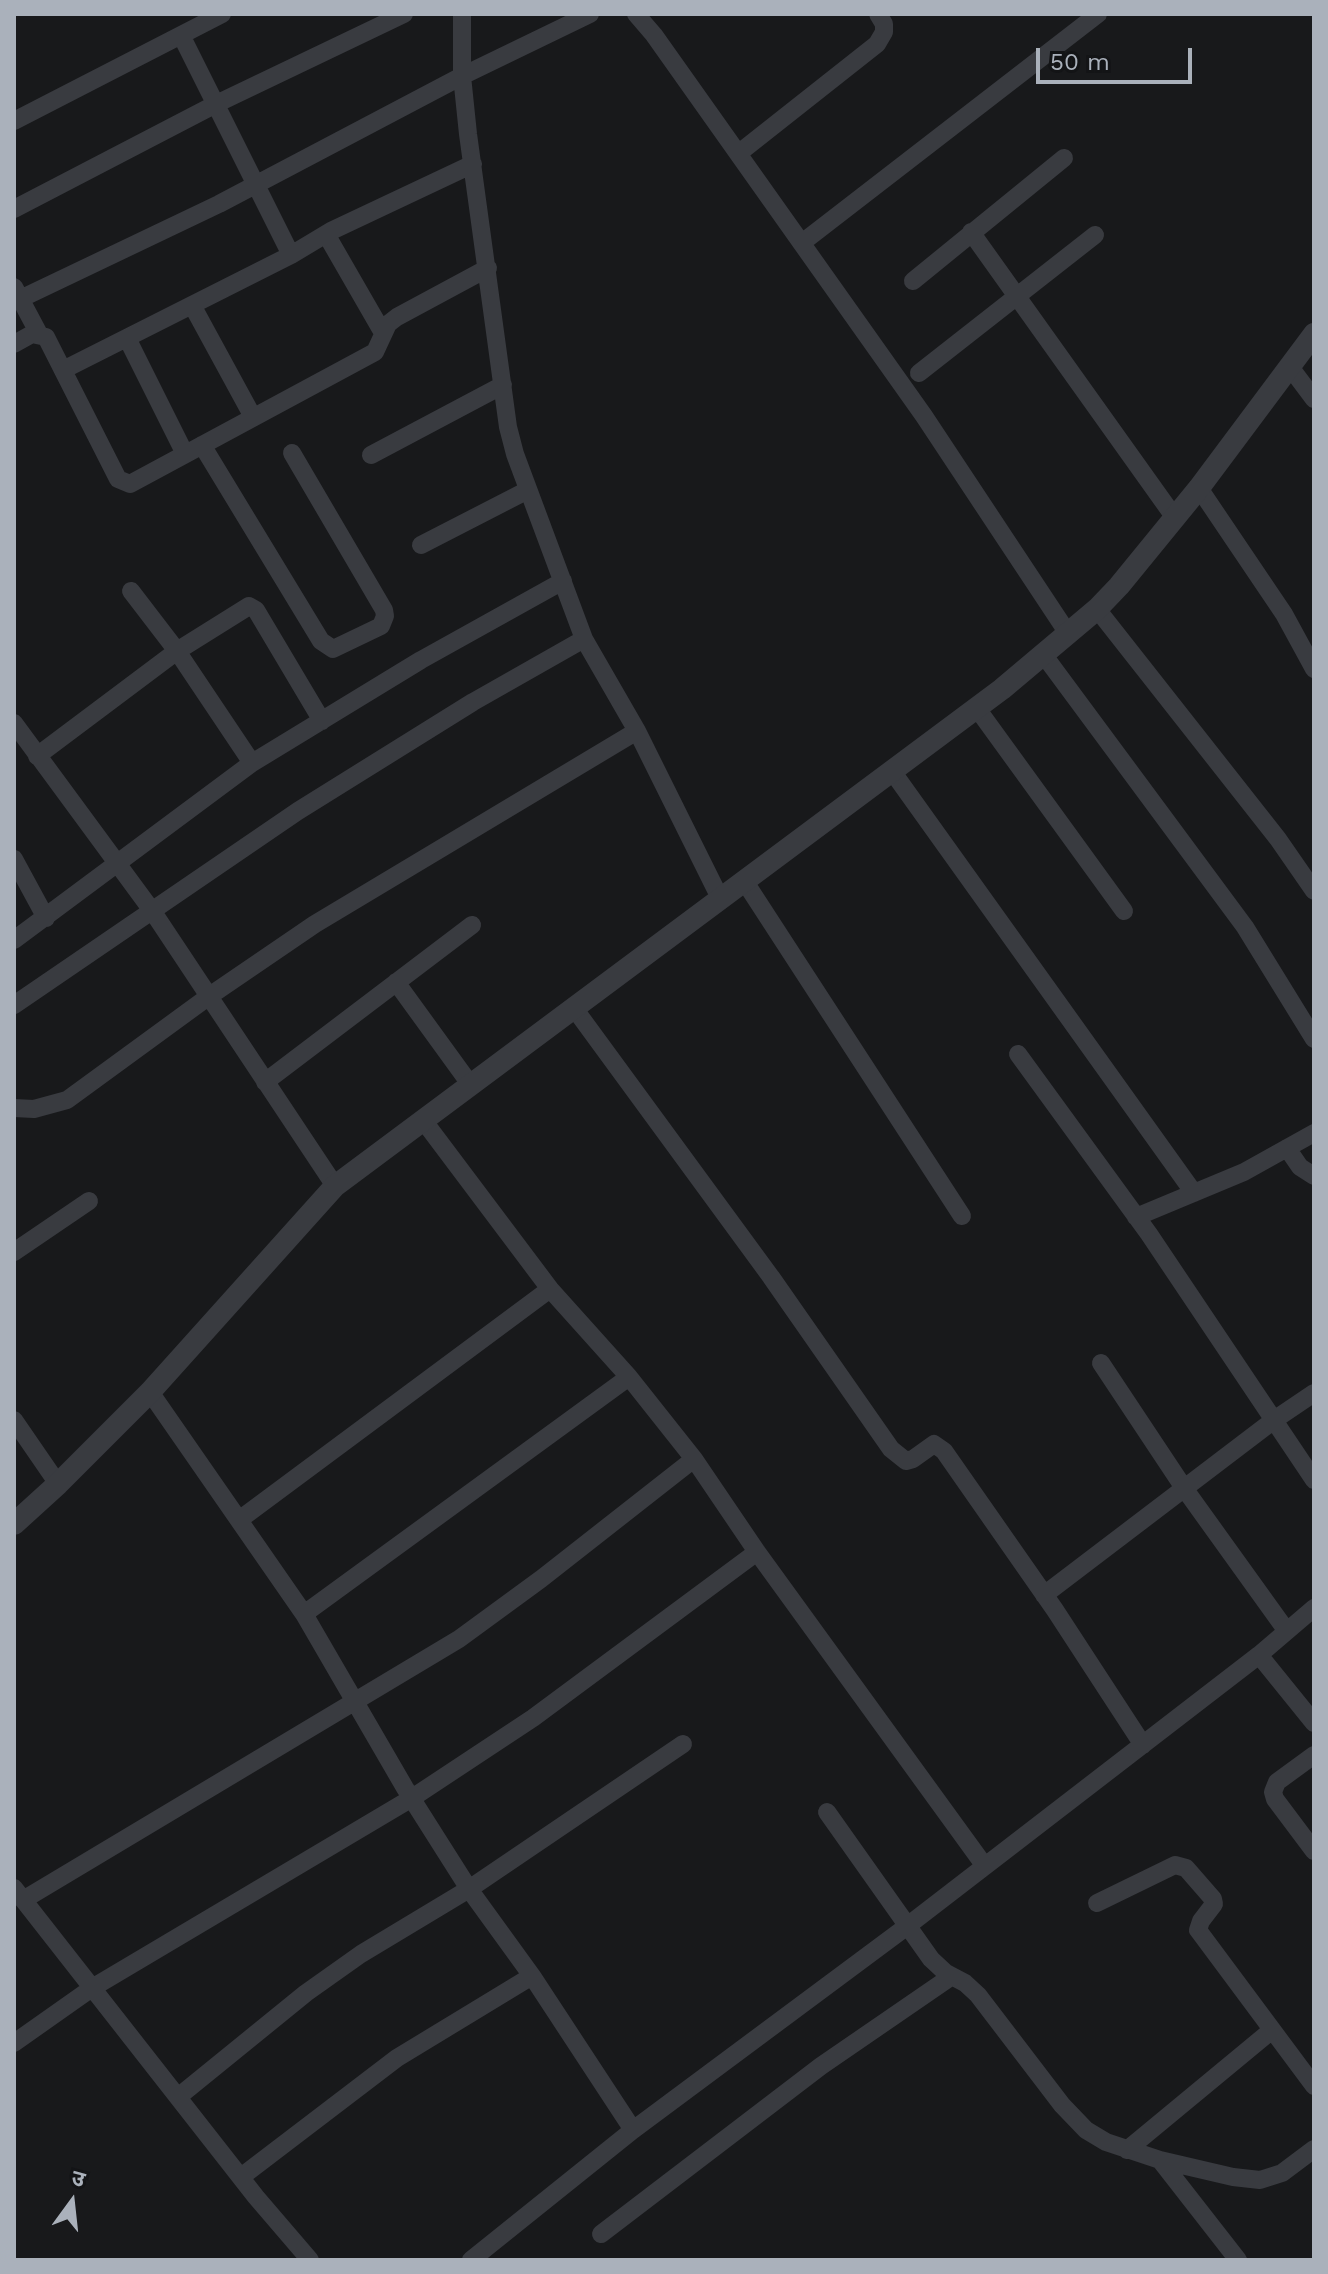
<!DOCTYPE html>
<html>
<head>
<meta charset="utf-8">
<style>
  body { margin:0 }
  #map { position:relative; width:1328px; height:2274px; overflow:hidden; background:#18191b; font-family:"Work Sans","Noto Sans Devanagari",sans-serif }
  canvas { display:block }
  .frame { position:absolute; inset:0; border:16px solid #aab1bb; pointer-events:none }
  .north { position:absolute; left:32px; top:2162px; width:80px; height:80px; -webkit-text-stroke:6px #131416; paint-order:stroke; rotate:15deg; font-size:22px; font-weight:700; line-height:32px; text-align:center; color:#aab1bb }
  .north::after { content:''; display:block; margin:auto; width:28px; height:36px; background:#aab1bb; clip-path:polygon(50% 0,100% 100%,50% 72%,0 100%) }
  .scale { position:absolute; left:1036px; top:48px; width:156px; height:36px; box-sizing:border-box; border:4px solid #aab1bb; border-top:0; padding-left:10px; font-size:24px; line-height:28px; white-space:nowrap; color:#aab1bb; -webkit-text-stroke:6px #131416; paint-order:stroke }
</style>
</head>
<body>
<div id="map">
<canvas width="1328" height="2274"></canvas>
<div class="frame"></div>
<div class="north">उ</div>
<div class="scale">50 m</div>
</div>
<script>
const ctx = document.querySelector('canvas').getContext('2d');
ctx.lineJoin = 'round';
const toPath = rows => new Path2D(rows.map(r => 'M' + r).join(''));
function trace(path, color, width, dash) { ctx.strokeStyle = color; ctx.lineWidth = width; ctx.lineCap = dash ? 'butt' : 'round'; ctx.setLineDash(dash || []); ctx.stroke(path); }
const minor = toPath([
  [462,14,462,76,468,134,508,427,515,454,584,639,637,731,721,900],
  [636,14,654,35,924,416,1069,635],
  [181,35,291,255],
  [14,121,222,14],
  [739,153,877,44,884,32,884,24,878,14],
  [14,209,216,104,404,14],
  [971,232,1175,518],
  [326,234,383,333],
  [803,242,1098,14],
  [913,281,1064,158],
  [14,287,39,334],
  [20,299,219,204,462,76,590,14],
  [192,305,253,417],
  [127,338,185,454],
  [14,344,32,334,46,337,118,479,130,484,375,352,388,324,397,317,488,268],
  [1290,367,1314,399],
  [63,370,291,255,331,231,473,164],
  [919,373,1095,235],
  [202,445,321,641,333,649,381,626,385,616,384,610,292,453],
  [371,455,503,385],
  [1199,488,1284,614,1314,669],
  [421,545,528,490],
  [1097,609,1278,839,1314,891],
  [1043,654,1245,927,1314,1039],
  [976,707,1124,911],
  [14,723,153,912,335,1186],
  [37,756,177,651,249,606,256,610,322,721],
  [252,763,421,660,563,581],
  [892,771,1194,1193],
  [14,859,46,918],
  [745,882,962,1216],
  [14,940,252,763,177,651,131,591],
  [396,982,470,1084],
  [14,1005,298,811,473,702,584,639],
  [574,1008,771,1277,891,1449,906,1461,913,1459,934,1444,944,1451,1055,1610,1143,1745],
  [1018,1054,1149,1234,1314,1480],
  [265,1082,472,925],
  [14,1108,34,1109,67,1100,208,997,315,924,637,731],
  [423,1120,550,1289,629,1377,694,1459,757,1552,984,1865],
  [1287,1148,1300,1167,1314,1176],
  [1136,1217,1244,1172,1314,1133],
  [14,1252,89,1201],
  [1101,1363,1184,1488,1286,1630],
  [150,1392,304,1614,405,1788,469,1889,532,1976,633,2130],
  [14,1420,58,1484],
  [239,1520,550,1289],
  [1044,1595,1274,1420,1314,1393],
  [304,1614,629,1377],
  [1259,1655,1314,1723],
  [1314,1755,1277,1782,1273,1792,1275,1799,1314,1851],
  [827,1812,931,1959,946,1973,965,1983,978,1995,1062,2105,1086,2130,1106,2142,1160,2160,1233,2177,1260,2180,1282,2173,1314,2149],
  [14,1888,256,2197,310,2260],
  [23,1900,459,1639,541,1579,694,1459],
  [1097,1903,1175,1865,1186,1868,1213,1899,1214,1904,1201,1921,1198,1930,1314,2086],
  [14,2043,92,1988,412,1798,533,1718,757,1552],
  [178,2097,306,1993,361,1954,469,1889,683,1744],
  [1127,2150,1272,2030],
  [1160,2160,1238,2260],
  [241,2177,397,2058,532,1976],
  [601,2234,821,2066,952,1976],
  [471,2260,633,2130,906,1927,1259,1655,1314,1608]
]);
const tertiary = toPath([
  [14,1524,58,1484,150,1392,335,1186,1002,689,1097,609,1119,586,1199,488,1314,334]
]);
trace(minor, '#393b40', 18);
trace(tertiary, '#393b40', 22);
</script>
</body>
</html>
